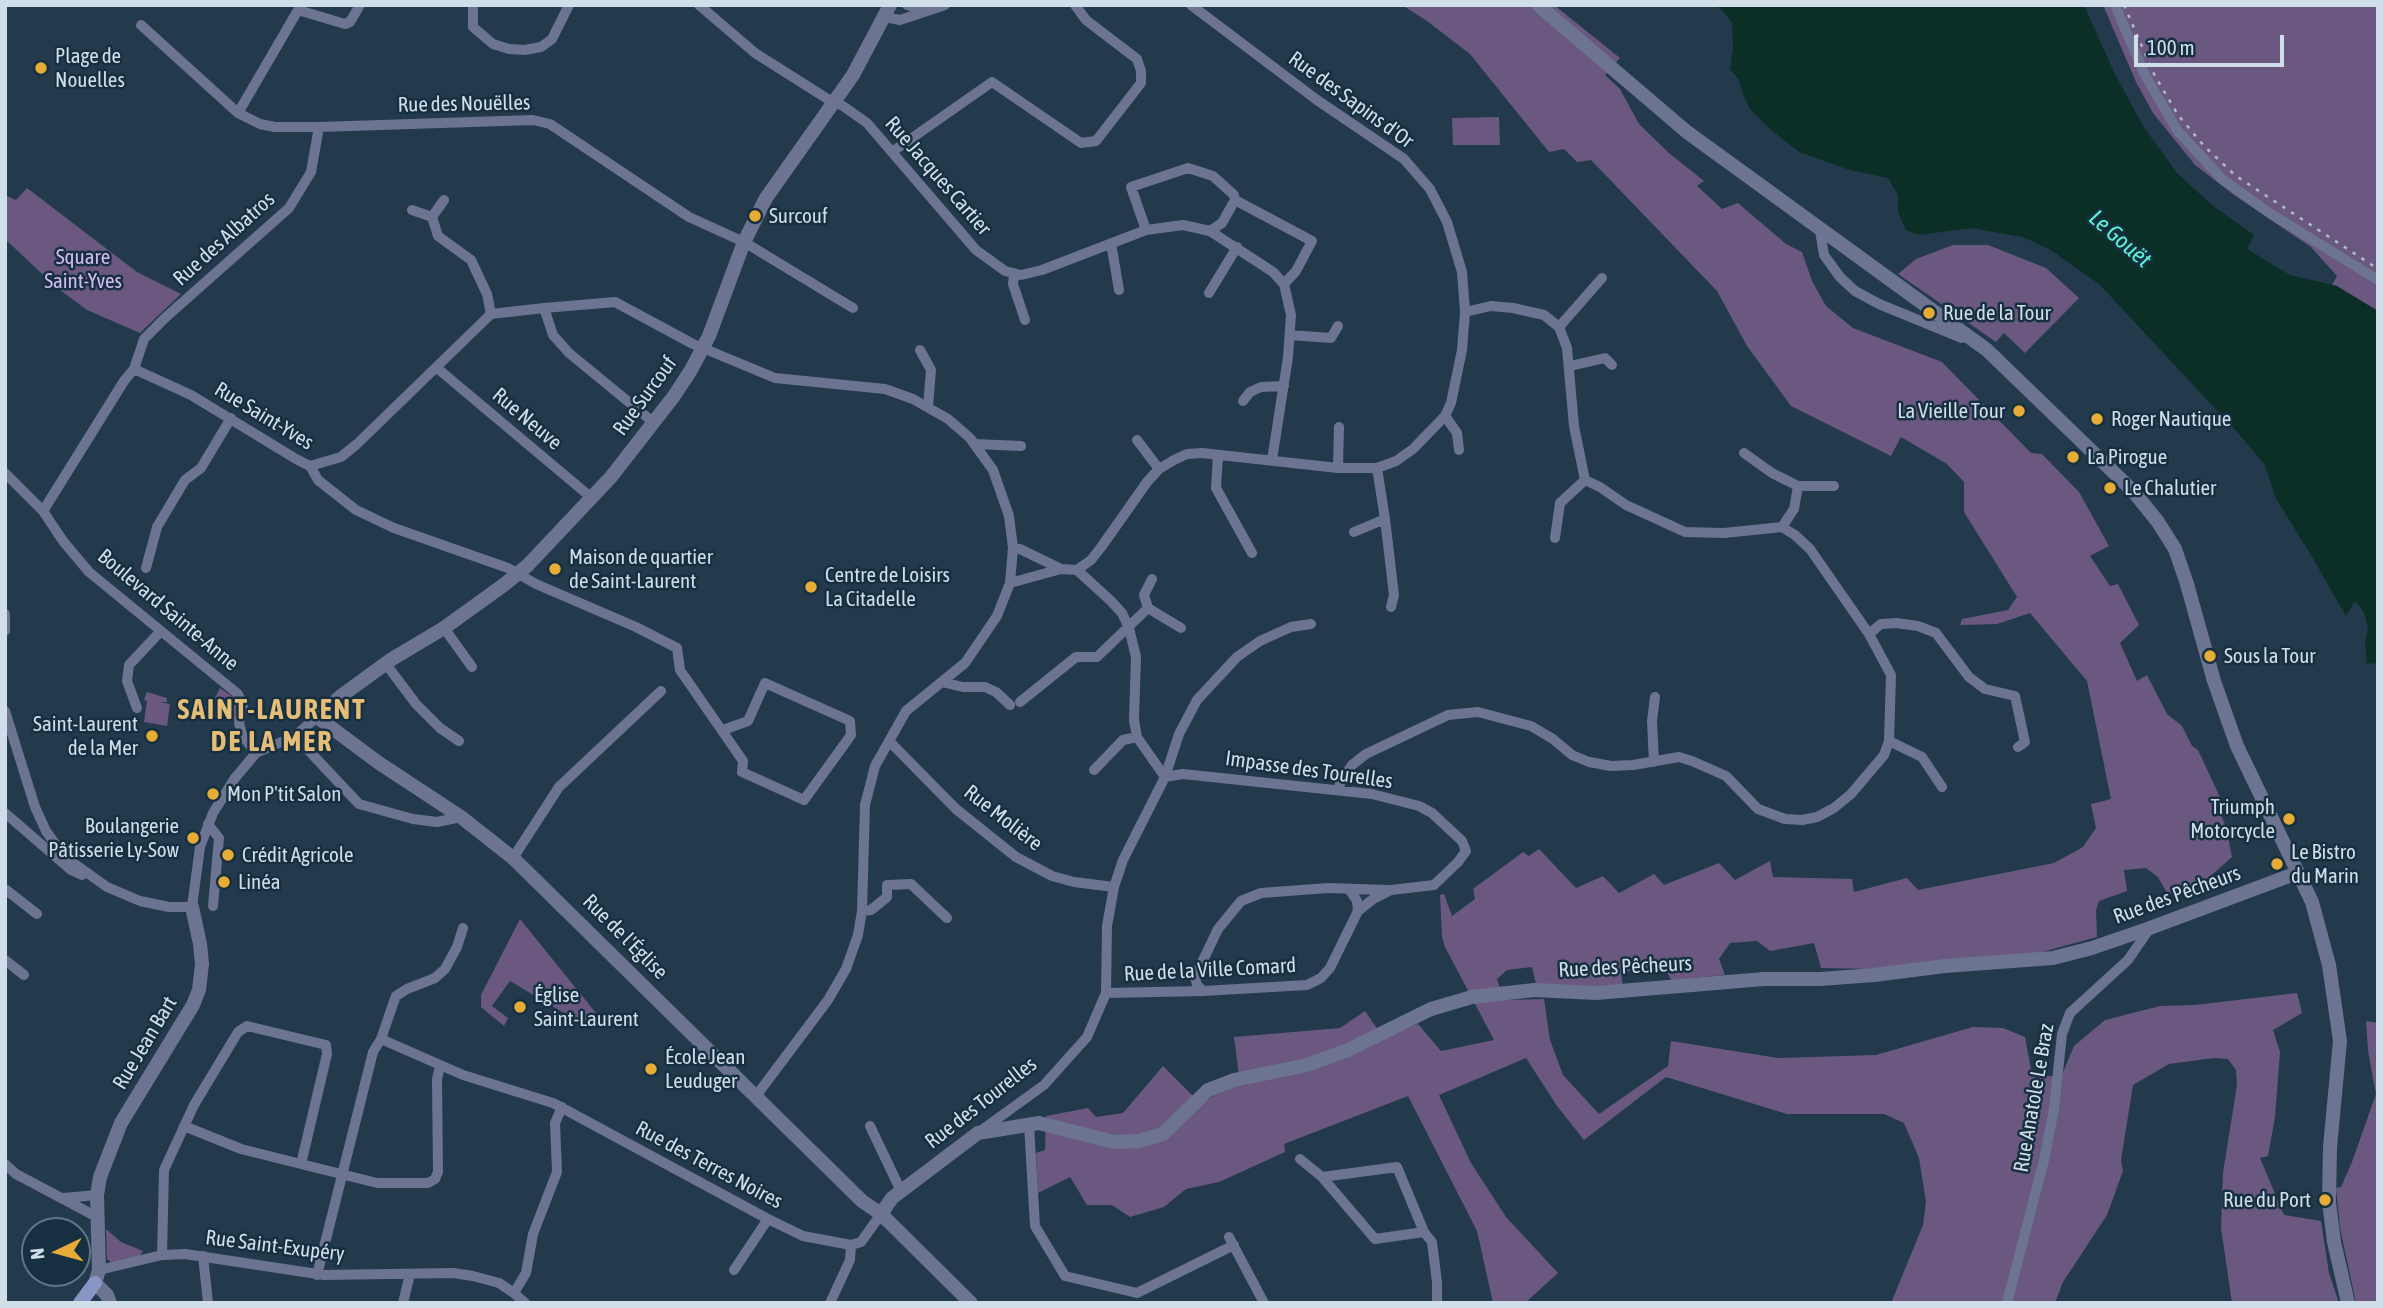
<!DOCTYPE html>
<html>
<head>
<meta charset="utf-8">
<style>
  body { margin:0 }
  #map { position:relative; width:2383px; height:1308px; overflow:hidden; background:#223a4c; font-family:"Asap Condensed",sans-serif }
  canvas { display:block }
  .frame { position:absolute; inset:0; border:7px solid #d0deea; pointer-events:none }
  .north { position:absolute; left:21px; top:1217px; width:70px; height:70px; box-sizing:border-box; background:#173041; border:2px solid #617685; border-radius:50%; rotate:265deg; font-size:19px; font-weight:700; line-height:28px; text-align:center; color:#d0deea }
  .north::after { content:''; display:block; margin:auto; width:24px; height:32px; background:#e7ac36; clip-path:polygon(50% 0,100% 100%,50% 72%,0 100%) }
  .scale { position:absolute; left:2134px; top:35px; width:150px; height:32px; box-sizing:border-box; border:4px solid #d0deea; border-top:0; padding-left:9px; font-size:21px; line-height:24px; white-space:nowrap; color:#d0deea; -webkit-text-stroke:5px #173041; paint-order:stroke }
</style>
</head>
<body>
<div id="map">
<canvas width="2383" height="1308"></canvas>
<div class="frame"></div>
<div class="north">N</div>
<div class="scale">100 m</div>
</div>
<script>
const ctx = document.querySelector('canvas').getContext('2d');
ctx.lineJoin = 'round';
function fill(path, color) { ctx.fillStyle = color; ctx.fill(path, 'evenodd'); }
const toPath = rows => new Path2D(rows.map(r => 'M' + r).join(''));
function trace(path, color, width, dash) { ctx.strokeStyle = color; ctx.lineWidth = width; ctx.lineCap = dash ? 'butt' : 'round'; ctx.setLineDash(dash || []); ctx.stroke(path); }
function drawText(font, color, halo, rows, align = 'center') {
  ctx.font = font + ' "Asap Condensed",sans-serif'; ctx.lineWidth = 5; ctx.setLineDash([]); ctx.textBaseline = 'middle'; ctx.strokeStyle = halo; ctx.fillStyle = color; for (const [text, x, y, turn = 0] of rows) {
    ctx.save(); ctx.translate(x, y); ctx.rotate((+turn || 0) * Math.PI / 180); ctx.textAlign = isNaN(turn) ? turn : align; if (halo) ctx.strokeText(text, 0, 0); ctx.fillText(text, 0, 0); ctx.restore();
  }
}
const green = toPath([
  [1402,5,1554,5,1620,58,1605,75,1620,89,1639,124,1670,154,1704,181,1697,186,1722,209,1738,203,1786,244,1802,252,1812,281,1826,306,1853,328,1942,362,2031,453,2042,454,2079,492,2109,546,2090,556,2110,586,2118,584,2139,625,2120,643,2137,681,2147,675,2167,714,2182,726,2192,746,2198,750,2226,810,2220,813,2226,827,2232,857,2206,880,2168,895,2158,877,2146,868,2124,870,2127,891,2099,901,2096,910,2097,937,2031,955,1873,969,1821,968,1814,943,1770,951,1757,941,1730,943,1719,959,1725,975,1671,980,1665,968,1621,972,1623,987,1573,987,1536,984,1532,967,1507,970,1497,979,1504,1000,1544,999,1550,1040,1563,1075,1599,1114,1668,1066,1671,1041,1778,1058,1876,1055,1973,1027,2003,1028,2025,1037,2032,1075,2061,1077,2074,1046,2105,1020,2160,1006,2195,1005,2297,993,2302,1013,2273,1030,2280,1052,2275,1117,2268,1156,2260,1158,2284,1215,2321,1221,2329,1273,2339,1303,2232,1303,2221,1228,2223,1173,2237,1085,2236,1070,2228,1059,2214,1058,2169,1064,2133,1085,2121,1160,2123,1171,2107,1215,2063,1282,2055,1303,1891,1303,1923,1225,1926,1202,1919,1158,1904,1123,1884,1114,1787,1114,1666,1077,1584,1140,1557,1106,1526,1058,1439,1095,1471,1163,1506,1217,1558,1273,1525,1303,1493,1303,1477,1231,1408,1096,1284,1144,1285,1152,1219,1182,1186,1189,1164,1207,1130,1217,1112,1205,1087,1205,1070,1177,1038,1193,1036,1153,1045,1150,1046,1116,1088,1108,1096,1117,1123,1113,1163,1066,1202,1105,1214,1095,1240,1084,1234,1037,1340,1028,1365,1011,1383,1037,1418,1024,1441,1051,1494,1040,1445,947,1442,937,1440,895,1444,894,1452,916,1475,899,1473,889,1523,852,1529,856,1539,849,1576,888,1603,876,1619,893,1654,874,1664,885,1719,863,1735,880,1770,861,1773,877,1852,879,1854,892,1907,878,1918,890,2054,863,2083,847,2096,828,2091,804,2111,799,2087,681,2030,613,1997,624,1960,625,1962,619,2008,610,2017,597,1964,512,1964,482,1947,464,1901,437,1891,456,1791,406,1747,346,1717,291,1591,160,1577,162,1564,149,1549,152,1470,54,1427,21],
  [2103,5,2378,5,2378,311,2332,285,2337,276,2311,247,2234,195,2195,165,2153,113,2136,82],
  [1499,117,1500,145,1453,145,1452,118],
  [27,188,137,272,181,294,140,333,87,310,56,287,5,239,5,195,16,200],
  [1953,245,1988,245,2046,268,2079,298,2025,353,2004,333,1996,342,1898,274,1916,259],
  [220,688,233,697,237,704,235,720,195,713,195,706,210,707],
  [147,692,167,698,167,702,160,702,170,704,167,726,144,722,147,701,144,700],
  [520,919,596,1013,584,1025,510,981,492,1006,508,1018,504,1026,481,1007,481,995],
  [2366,1021,2378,1023,2378,1303,2356,1303,2340,1228,2336,1188,2341,1187,2352,1162,2376,1094,2368,1051],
  [106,1229,121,1242,143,1251,140,1256,112,1263,107,1259]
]);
const water = toPath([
  [1715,5,2084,5,2114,72,2143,126,2177,173,2212,205,2254,235,2247,249,2290,275,2337,286,2378,311,2378,669,2376,663,2367,664,2365,642,2368,629,2364,612,2355,601,2346,616,2314,560,2275,497,2265,465,2237,432,2099,284,2049,249,2023,237,1971,228,1919,235,1906,230,1898,212,1898,195,1888,178,1850,170,1799,152,1771,130,1750,109,1742,92,1739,80,1730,69,1733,47,1732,23,1722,10]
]);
const minor = toPath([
  [473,5,473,27,493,44,509,49,525,50,541,47,552,39,569,5],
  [699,5,755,53,826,98,843,106,867,123,976,250,1005,271,1021,275,1042,270,1146,230,1183,225,1210,231,1273,272,1284,284,1291,315,1288,357,1272,460],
  [907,5,927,11],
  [2115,5,2145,75,2177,130,2222,179,2271,214,2378,280],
  [298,10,345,24,350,22,360,5],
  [884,17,900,20,945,5],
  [141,25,238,113,260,124,275,127,319,127,533,120,550,124,689,217,744,242,853,308],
  [238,113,301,5],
  [892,152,992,82,1081,143,1096,141,1141,83,1141,71,1137,59,1086,20,1075,5],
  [1235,200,1312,241,1296,271,1284,284],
  [412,210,432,217,444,200],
  [432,217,438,236,471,260,487,294,491,314,544,308],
  [1146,230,1131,187,1188,168,1213,176,1234,195,1235,200,1222,223,1210,231],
  [1820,231,1824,255,1840,277,1855,291,1879,304,1962,338,1966,337],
  [1111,243,1119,290],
  [1014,275,1013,284,1025,320],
  [1209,293,1237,247],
  [1559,327,1602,278],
  [1290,335,1331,338,1338,326],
  [920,350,931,370,928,406],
  [1570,366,1605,358,1612,365],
  [437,368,593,499],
  [134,369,144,339,166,317,289,208,311,172,319,127],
  [1243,401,1250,392,1261,387,1284,386],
  [1445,416,1457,433,1459,450],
  [653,422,569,353,553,335,544,308,615,302,693,344,775,378,885,389,913,399,948,419,970,438,993,470,1009,516,1013,548,1010,583,997,616,965,663,906,711,875,766,865,805,862,911,858,935,846,969,828,1000,756,1096],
  [1137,440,1159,469],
  [975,444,1021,446],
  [1744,453,1772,473,1798,486,1794,509,1782,527],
  [1218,455,1216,488,1252,553],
  [310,466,341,457,357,444,491,314],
  [1338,468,1339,427],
  [1377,468,1385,519,1394,595,1391,607],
  [5,473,43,511,63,541,89,572,238,694,243,705,239,723,242,735,256,753],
  [1798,486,1834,486],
  [43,511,124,381,134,369,191,395,296,459,310,466,318,480,356,510,394,528,508,568,536,584,636,627,677,648,680,670,743,761,742,772,804,800,851,735,850,721,765,683,748,721,723,730],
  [1354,532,1385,519],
  [1555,538,1560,503,1585,480],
  [1013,548,1020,549,1061,569,1077,570,1091,560,1102,546,1147,482,1159,469,1174,460,1187,454,1202,453,1338,468,1377,468,1396,461,1413,449,1445,416,1451,403,1462,350,1465,312,1462,272,1447,222,1430,189,1404,159,1317,100,1191,5],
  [146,568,157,527,185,480,201,468,231,418],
  [1077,570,1111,601,1122,613,1129,628,1136,657,1134,720,1137,737,1165,777],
  [1010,583,1061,569],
  [1148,608,1144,595,1152,579],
  [5,614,5,631],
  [444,628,472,667],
  [1869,634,1881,624,1896,623,1918,626,1936,633,1969,677,1985,689,2015,696,2025,742,2018,747],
  [386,664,416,704,440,728,459,741],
  [942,682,963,687,985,687,996,692,1010,705],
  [1020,702,1076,657,1097,657,1148,608,1181,628],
  [137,708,127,681,129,665,160,632],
  [5,711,35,807,46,831,58,848,72,862,107,887,140,901,169,907,192,907,200,847,213,813,235,778,256,753,295,736,317,717],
  [295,736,359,804,413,819,437,822,461,817],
  [889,741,956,809,1016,857,1052,876,1074,882,1114,887],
  [1889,741,1922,757,1942,787],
  [1654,762,1652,721,1655,697],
  [1094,770,1123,740,1137,737],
  [1165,777,1183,774,1372,794,1419,806,1432,813,1462,841,1466,851,1458,862,1434,885,1391,890,1373,899,1358,911],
  [1339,789,1340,783,1352,765,1366,754,1448,715,1478,712,1531,726,1553,739,1572,755,1589,762,1611,766,1633,765,1679,757,1692,761,1726,776,1758,809,1785,819,1802,820,1817,817,1834,808,1851,794,1884,755,1889,741,1891,675,1869,634,1810,549,1795,535,1782,527,1724,533,1685,532,1626,505,1600,487,1585,480,1574,426,1567,348,1559,327,1544,315,1513,308,1491,306,1465,312],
  [5,813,71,870,82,875],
  [208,824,219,838,213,906],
  [513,858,559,787,661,691],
  [5,889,37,914],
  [862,911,871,910,887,897,887,885,911,884,947,918],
  [5,960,24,975],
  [1203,991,1197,985,1195,977,1218,929,1241,901,1261,893,1328,888,1388,890],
  [1106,993,1203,991,1307,985,1321,978,1330,968,1358,911,1357,901,1349,889],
  [381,1039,463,1075,553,1103,768,1219,803,1236,851,1245,861,1242,881,1214],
  [1029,1125,1035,1226,1065,1276,1137,1293],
  [184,1126,241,1149,301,1164],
  [870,1126,901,1191],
  [979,1132,1044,1085,1087,1037,1106,993,1107,926,1114,887,1123,860,1165,777,1179,734,1197,700,1237,657,1260,641,1291,627,1311,624],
  [1300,1159,1322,1177,1375,1239,1424,1232],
  [5,1164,16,1174,97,1217],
  [1322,1177,1397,1167,1424,1232,1432,1242,1437,1282,1437,1303],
  [64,1198,97,1195],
  [1229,1237,1264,1303],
  [162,1255,164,1170,194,1105,238,1032,247,1026,326,1045,327,1054,301,1164,377,1183,428,1183,435,1179,438,1172,437,1079,440,1066],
  [203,1256,208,1303],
  [99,1270,162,1255,185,1254,324,1275,453,1273,473,1276,499,1283,514,1293,525,1303],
  [734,1270,768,1219],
  [317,1275,373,1052,381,1039,393,1004,396,996,407,989,435,978,445,969,457,947,463,928],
  [514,1293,526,1273,533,1234,557,1172,555,1123,562,1107],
  [1137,1293,1234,1245],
  [403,1303,410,1274],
  [830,1303,850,1260,851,1245],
  [2007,1303,2044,1160,2054,1109,2062,1034,2070,1013,2128,960,2150,928]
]);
const tertiary = toPath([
  [890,5,853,75,766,198,744,242,709,336,691,370,674,396,611,477,528,565,505,584,444,628,392,659,341,696,317,717,379,763,461,817,513,858,862,1201,881,1214,971,1303],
  [1538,5,1687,132,1987,350,2133,491,2158,522,2175,549,2187,584,2214,681,2237,746,2312,902,2329,965,2340,1041,2330,1147,2329,1202,2334,1242,2348,1303],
  [881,1214,892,1198,978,1133,1039,1123,1114,1142,1139,1141,1163,1134,1208,1090,1234,1080,1307,1065,1348,1050,1431,1009,1472,997,1534,990,1596,993,1764,979,1820,979,1874,975,1945,966,2053,958,2092,948,2150,928,2297,873],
  [110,1303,107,1295,95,1283,99,1270,97,1195,100,1177,121,1123,193,1005,199,990,202,964,200,944,192,907]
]);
const secondary = toPath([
  [80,1303,95,1283]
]);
const rail = toPath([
  [2124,5,2154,74,2178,115,2204,146,2236,176,2378,269]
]);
const markers = [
  [41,68,7,"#e7ac36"],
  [755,216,7,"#e7ac36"],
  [1929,313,7,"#e7ac36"],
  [2019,411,7,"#e7ac36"],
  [2097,419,7,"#e7ac36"],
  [2073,457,7,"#e7ac36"],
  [2110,488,7,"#e7ac36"],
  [555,569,7,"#e7ac36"],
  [811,587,7,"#e7ac36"],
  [2210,656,7,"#e7ac36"],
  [152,736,7,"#e7ac36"],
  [213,794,7,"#e7ac36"],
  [2289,819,7,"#e7ac36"],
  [193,838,7,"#e7ac36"],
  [228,855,7,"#e7ac36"],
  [2277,864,7,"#e7ac36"],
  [224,882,7,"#e7ac36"],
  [520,1007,7,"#e7ac36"],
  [651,1069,7,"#e7ac36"],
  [2325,1200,7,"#e7ac36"]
];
const poiNames = [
  ["Plage de",55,56],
  ["Nouelles",55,80],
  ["Surcouf",769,216],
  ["Rue de la Tour",1943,313],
  ["La Vieille Tour",2005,411,"right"],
  ["Roger Nautique",2111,419],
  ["La Pirogue",2087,457],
  ["Le Chalutier",2124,488],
  ["Maison de quartier",569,557],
  ["de Saint-Laurent",569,581],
  ["Centre de Loisirs",825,575],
  ["La Citadelle",825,599],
  ["Sous la Tour",2224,656],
  ["Saint-Laurent",138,724,"right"],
  ["de la Mer",138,748,"right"],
  ["Mon P'tit Salon",227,794],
  ["Triumph",2275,807,"right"],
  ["Motorcycle",2275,831,"right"],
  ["Boulangerie",179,826,"right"],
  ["Pâtisserie Ly-Sow",179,850,"right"],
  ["Le Bistro",2291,852],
  ["du Marin",2291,876],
  ["Crédit Agricole",242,855],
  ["Linéa",238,882],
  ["Église",534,995],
  ["Saint-Laurent",534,1019],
  ["École Jean",665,1057],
  ["Leuduger",665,1081],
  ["Rue du Port",2311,1200,"right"]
];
const streetNames = [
  ["Rue des Sapins d'Or",1351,100,36],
  ["Rue des Nouëlles",464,104,-1],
  ["Rue Jacques Cartier",938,176,49],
  ["Rue des Albatros",224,239,-42],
  ["Rue Surcouf",645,396,-54],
  ["Rue Saint-Yves",264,416,31],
  ["Rue Neuve",527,419,40],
  ["Boulevard Sainte-Anne",168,610,40],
  ["Impasse des Tourelles",1309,770,8],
  ["Rue Molière",1003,818,38],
  ["Rue des Pêcheurs",2177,895,-20],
  ["Rue de l'Église",625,937,45],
  ["Rue des Pêcheurs",1625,967,-3],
  ["Rue de la Ville Comard",1210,970,-3],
  ["Rue Jean Bart",145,1043,-59],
  ["Rue Anatole Le Braz",2034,1098,-80],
  ["Rue des Tourelles",981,1103,-38],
  ["Rue des Terres Noires",709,1165,28],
  ["Rue Saint-Exupéry",275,1246,7]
];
const parkNames = [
  ["Square",83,257],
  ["Saint-Yves",83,281]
];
const waterNames = [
  ["Le Gouët",2120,239,41]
];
const districtNames = [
  ["SAINT-LAURENT",272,710],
  ["DE LA MER",272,742]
];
fill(green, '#6a5880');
fill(water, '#0b2f27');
trace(minor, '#6c7492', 10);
trace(tertiary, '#6c7492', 14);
trace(secondary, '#8995c5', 14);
trace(rail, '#acbcc9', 2.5, [3.5, 7]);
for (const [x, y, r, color] of markers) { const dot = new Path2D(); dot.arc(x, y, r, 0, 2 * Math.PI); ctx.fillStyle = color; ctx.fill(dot); trace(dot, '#173041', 2.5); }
drawText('21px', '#d0deea', '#173041', poiNames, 'left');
drawText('21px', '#d0deea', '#173041', streetNames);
drawText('21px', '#d3baf2', '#173041', parkNames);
drawText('italic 23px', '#5af2d3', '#173041', waterNames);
ctx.letterSpacing = '2px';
drawText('bold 28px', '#e6bd77', '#173041', districtNames);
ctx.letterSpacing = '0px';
</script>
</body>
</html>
